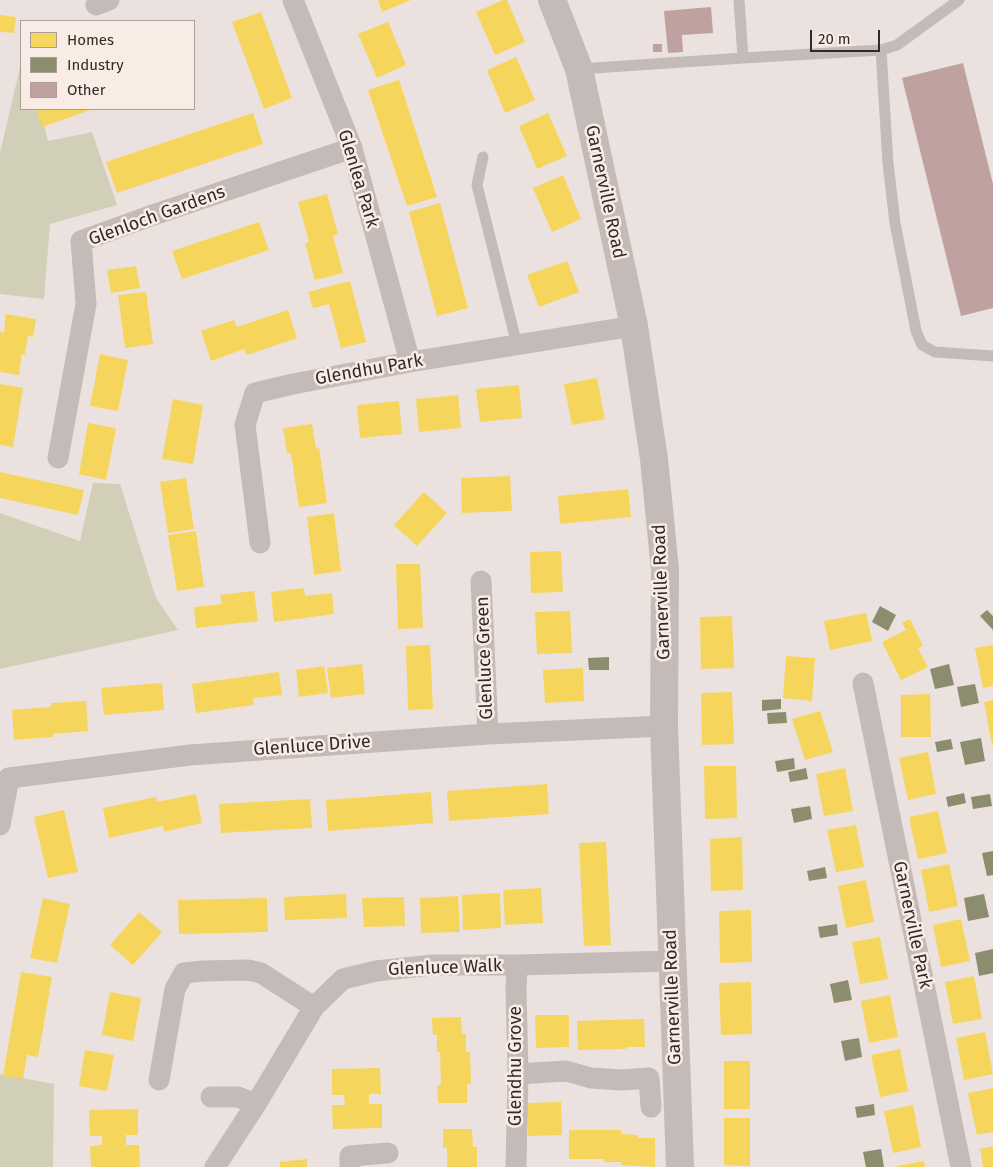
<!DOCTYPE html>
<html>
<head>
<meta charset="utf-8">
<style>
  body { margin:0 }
  #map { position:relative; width:993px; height:1167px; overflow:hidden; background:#ebe2df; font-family:"Fira Sans",sans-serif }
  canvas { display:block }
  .legend { position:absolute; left:20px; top:20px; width:175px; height:90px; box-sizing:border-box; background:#f9ece5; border:1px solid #ab9e99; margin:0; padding:6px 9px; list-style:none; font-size:15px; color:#352826 }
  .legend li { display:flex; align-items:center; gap:10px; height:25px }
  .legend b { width:25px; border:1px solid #ab9e99 }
  .scale { position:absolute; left:810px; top:30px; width:70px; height:22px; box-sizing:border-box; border:2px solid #352826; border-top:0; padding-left:6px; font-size:15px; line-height:18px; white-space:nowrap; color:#352826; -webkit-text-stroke:4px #f9ece5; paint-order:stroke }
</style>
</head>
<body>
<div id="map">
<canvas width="993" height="1167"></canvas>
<ul class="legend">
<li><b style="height:14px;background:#f6d55c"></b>Homes</li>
<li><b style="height:14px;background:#8c8c6e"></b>Industry</li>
<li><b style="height:14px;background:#bfa2a0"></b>Other</li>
</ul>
<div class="scale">20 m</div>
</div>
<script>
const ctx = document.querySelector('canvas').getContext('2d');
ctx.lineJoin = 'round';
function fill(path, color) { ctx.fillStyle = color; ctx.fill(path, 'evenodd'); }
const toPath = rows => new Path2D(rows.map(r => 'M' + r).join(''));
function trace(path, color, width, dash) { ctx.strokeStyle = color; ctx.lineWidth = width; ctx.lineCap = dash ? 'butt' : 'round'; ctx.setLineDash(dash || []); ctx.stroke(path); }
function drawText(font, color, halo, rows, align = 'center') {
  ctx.font = font + ' "Fira Sans",sans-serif'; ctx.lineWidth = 5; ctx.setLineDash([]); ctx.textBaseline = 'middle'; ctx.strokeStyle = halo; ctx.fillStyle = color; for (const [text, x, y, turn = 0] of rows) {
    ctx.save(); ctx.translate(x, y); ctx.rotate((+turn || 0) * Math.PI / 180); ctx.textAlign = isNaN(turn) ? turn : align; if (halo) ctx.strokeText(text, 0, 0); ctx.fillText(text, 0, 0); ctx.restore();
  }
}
const green = toPath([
  [21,63,21,109,40,109,48,141,92,132,117,205,50,224,44,299,0,294,0,153],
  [93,483,120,484,156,598,178,630,0,669,0,513,80,541],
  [0,1074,54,1084,53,1167,0,1167]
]);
const homes = toPath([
  [378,0,411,0,382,12],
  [503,0,507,0,525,42,495,55,476,12],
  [261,12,292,98,264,109,232,22],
  [0,15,16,17,14,33,0,32],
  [388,22,406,65,377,78,358,34],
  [516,57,535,100,505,113,487,70],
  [399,80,437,197,407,206,368,90],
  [36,109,93,109,42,127],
  [253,113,263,144,117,193,106,162],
  [548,113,567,156,537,169,519,126],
  [563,175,581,219,552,232,533,188],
  [327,194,338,234,333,236,343,273,315,280,305,243,309,242,298,202],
  [440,203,468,308,437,316,409,212],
  [259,222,269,250,182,279,172,251],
  [567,261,579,292,539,307,527,275],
  [136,266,140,288,111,293,107,270],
  [350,281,366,342,341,348,329,304,313,308,308,292],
  [146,292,153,344,125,348,118,295],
  [288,310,297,338,247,355,244,349,211,361,201,331,234,320,237,327],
  [6,314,36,319,33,337,28,336,25,355,22,354,19,375,0,372,0,332,4,333],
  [100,354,128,360,118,411,90,406],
  [597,378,605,419,572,425,564,384],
  [0,384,23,388,13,447,0,445],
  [519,385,522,418,480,422,476,389],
  [458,395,461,428,419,432,416,399],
  [173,399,203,405,193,464,162,459],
  [399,401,402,434,360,438,357,405],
  [88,423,116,428,106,480,79,474],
  [312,424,316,449,319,448,327,503,299,507,291,453,287,453,283,428],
  [0,472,84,490,78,515,0,498],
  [510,476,512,511,462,513,461,478],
  [186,478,194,529,168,533,160,482],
  [628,489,631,517,560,524,558,496],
  [424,492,447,513,417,546,394,525],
  [334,513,341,571,314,575,307,517],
  [196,531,204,587,177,591,168,535],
  [561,551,563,592,531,593,530,552],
  [396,564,420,564,423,628,398,629],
  [304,588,305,596,332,593,334,614,274,622,271,592],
  [254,591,258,621,196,628,194,607,222,604,220,595],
  [570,611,572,653,537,654,535,612],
  [866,613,872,641,830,650,824,621],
  [732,616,734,668,701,669,700,617],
  [910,619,923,646,918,648,928,667,901,680,882,642,906,630,902,623],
  [430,645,433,709,408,710,406,646],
  [993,645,993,686,983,688,975,648],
  [786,656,815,658,812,701,783,698],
  [362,664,365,694,331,698,327,668],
  [324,666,328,693,299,697,296,670],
  [583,668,584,701,545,703,543,670],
  [279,672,282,695,253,698,254,705,196,713,192,684],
  [162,683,164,710,104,715,101,688],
  [732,692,734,744,702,745,701,693],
  [930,694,931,737,901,737,901,695],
  [993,700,993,745,992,745,984,702],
  [86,701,88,731,53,734,53,737,14,740,12,710,51,707,51,703],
  [820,711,833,752,805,760,792,719],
  [928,752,936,794,908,800,899,758],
  [704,766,736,766,737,818,705,819],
  [845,768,853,811,824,816,816,774],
  [547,784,549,814,449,821,447,791],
  [431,792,433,823,328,831,326,800],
  [196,794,202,823,164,832,163,826,109,838,103,808,156,797,157,802],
  [310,799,312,828,221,833,219,804],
  [64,810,78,872,48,878,34,817],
  [938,811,947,853,918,859,909,817],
  [856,825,864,867,836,872,827,830],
  [742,837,743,890,711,891,710,839],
  [606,842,611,945,584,946,579,843],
  [949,864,958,906,929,912,921,870],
  [866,880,874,922,846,928,838,886],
  [541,888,543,923,505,925,503,890],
  [500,893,501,928,463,930,462,895],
  [346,894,347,918,285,920,284,897],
  [458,896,460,932,421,933,420,898],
  [404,897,405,926,364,927,362,898],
  [43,898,70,904,57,963,30,958],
  [267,898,268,932,179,934,178,900],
  [751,910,752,962,720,963,719,911],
  [139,912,162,932,133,965,110,945],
  [961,919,970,961,941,967,933,925],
  [880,937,888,979,860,984,852,942],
  [21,972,52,977,38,1057,27,1055,23,1079,3,1076],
  [974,976,982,1019,953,1024,945,982],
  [751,982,752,1034,721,1035,719,983],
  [110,992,141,998,133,1041,102,1035],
  [890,995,898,1037,869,1043,861,1001],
  [535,1015,569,1015,569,1047,536,1048],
  [461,1017,462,1034,466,1034,466,1052,470,1052,471,1084,467,1084,467,1103,438,1103,437,1085,441,1085,440,1052,437,1052,437,1035,433,1035,432,1018],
  [644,1019,645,1047,626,1047,626,1049,578,1050,577,1021],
  [985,1032,993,1074,964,1080,956,1038],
  [900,1049,908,1091,880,1097,871,1055],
  [85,1050,114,1055,107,1091,79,1086],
  [724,1061,750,1061,750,1109,724,1109],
  [380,1068,381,1094,369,1094,369,1104,382,1104,382,1128,333,1129,332,1105,345,1105,344,1095,332,1095,332,1069],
  [993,1088,993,1132,977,1135,968,1093],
  [561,1102,562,1135,528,1136,527,1103],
  [913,1105,921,1147,893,1153,884,1111],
  [138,1109,138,1135,126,1135,126,1145,139,1145,140,1167,91,1167,90,1146,102,1145,102,1136,90,1136,89,1110],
  [724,1118,750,1118,750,1166,724,1165],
  [443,1129,472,1129,473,1147,477,1147,477,1167,447,1167,447,1147,443,1148],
  [569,1130,621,1130,621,1134,638,1135,638,1138,655,1138,655,1167,621,1165,621,1162,604,1162,604,1159,569,1159],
  [993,1146,993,1167,983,1167,980,1149],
  [307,1159,307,1167,280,1167,280,1162],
  [924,1161,925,1167,897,1167,897,1166]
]);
const industry = toPath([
  [880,606,896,615,888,631,872,622],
  [987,610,993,616,993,630,980,616],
  [609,657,609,670,589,670,588,658],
  [949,664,954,685,935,689,930,669],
  [975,684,979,703,961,707,957,687],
  [781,699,781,709,762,711,762,700],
  [786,712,787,723,768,724,767,713],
  [981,738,985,761,965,765,960,742],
  [951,739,953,749,937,752,935,742],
  [794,758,795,769,777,772,775,761],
  [806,768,808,779,790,782,788,772],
  [964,793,966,803,948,807,946,797],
  [990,794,992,806,973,809,971,797],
  [810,806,812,819,794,823,791,809],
  [993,851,993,875,987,876,982,853],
  [825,867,827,878,809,881,807,871],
  [984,894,989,917,968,921,964,898],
  [837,924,838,935,820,938,818,927],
  [993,949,993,973,979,976,975,953],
  [848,980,852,1000,834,1003,830,984],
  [859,1038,862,1057,845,1061,841,1041],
  [874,1104,875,1115,857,1118,855,1107],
  [881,1149,884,1167,866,1167,863,1152]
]);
const building = toPath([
  [711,7,713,33,682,35,683,52,668,53,664,11],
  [653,44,662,44,662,52,653,52],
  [963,63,993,184,993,308,961,316,902,78]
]);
const service = toPath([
  [739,0,743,58],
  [881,50,888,163,895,223,916,331,922,345,935,352,993,356],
  [579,69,743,58,881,50,897,45,959,0],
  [483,157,477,185,517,345]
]);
const minor = toPath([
  [293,0,352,148,410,362],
  [96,5,109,0],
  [58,458,86,304,81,241,153,215,352,148],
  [260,543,245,425,255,393,293,384,410,362,634,326],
  [481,581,488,734],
  [863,683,961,1167],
  [0,825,9,778,190,755,488,734,664,726],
  [518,1074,566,1071,591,1078,622,1080,649,1078,651,1107],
  [159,1080,175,989,184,973,203,971,248,970,261,973,314,1007],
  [211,1097,238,1097,256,1104],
  [215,1167,256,1104,314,1007,343,979,376,971,433,965,517,965,672,961],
  [350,1167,350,1156,388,1153],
  [516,1167,518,1074,516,989,517,965]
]);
const tertiary = toPath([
  [552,0,579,69,634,326,654,459,665,570,664,726,680,1167]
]);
const streetNames = [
  ["Glenlea Park",358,179,73],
  ["Garnerville Road",605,192,78],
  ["Glenloch Gardens",157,216,-20],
  ["Glendhu Park",369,370,-10],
  ["Garnerville Road",662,592,-92],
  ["Glenluce Green",485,658,-92],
  ["Glenluce Drive",312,746,-4],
  ["Garnerville Park",912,925,78],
  ["Glenluce Walk",445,968,-2],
  ["Garnerville Road",673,997,-92],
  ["Glendhu Grove",516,1066,-90]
];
fill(green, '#d1cfb8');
fill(homes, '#f6d55c');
fill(industry, '#8c8c6e');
fill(building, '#bfa2a0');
trace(service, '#c4bbb8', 11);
trace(minor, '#c4bbb8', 21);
trace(tertiary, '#c4bbb8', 28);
drawText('18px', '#352826', '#f9ece5', streetNames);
</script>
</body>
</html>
